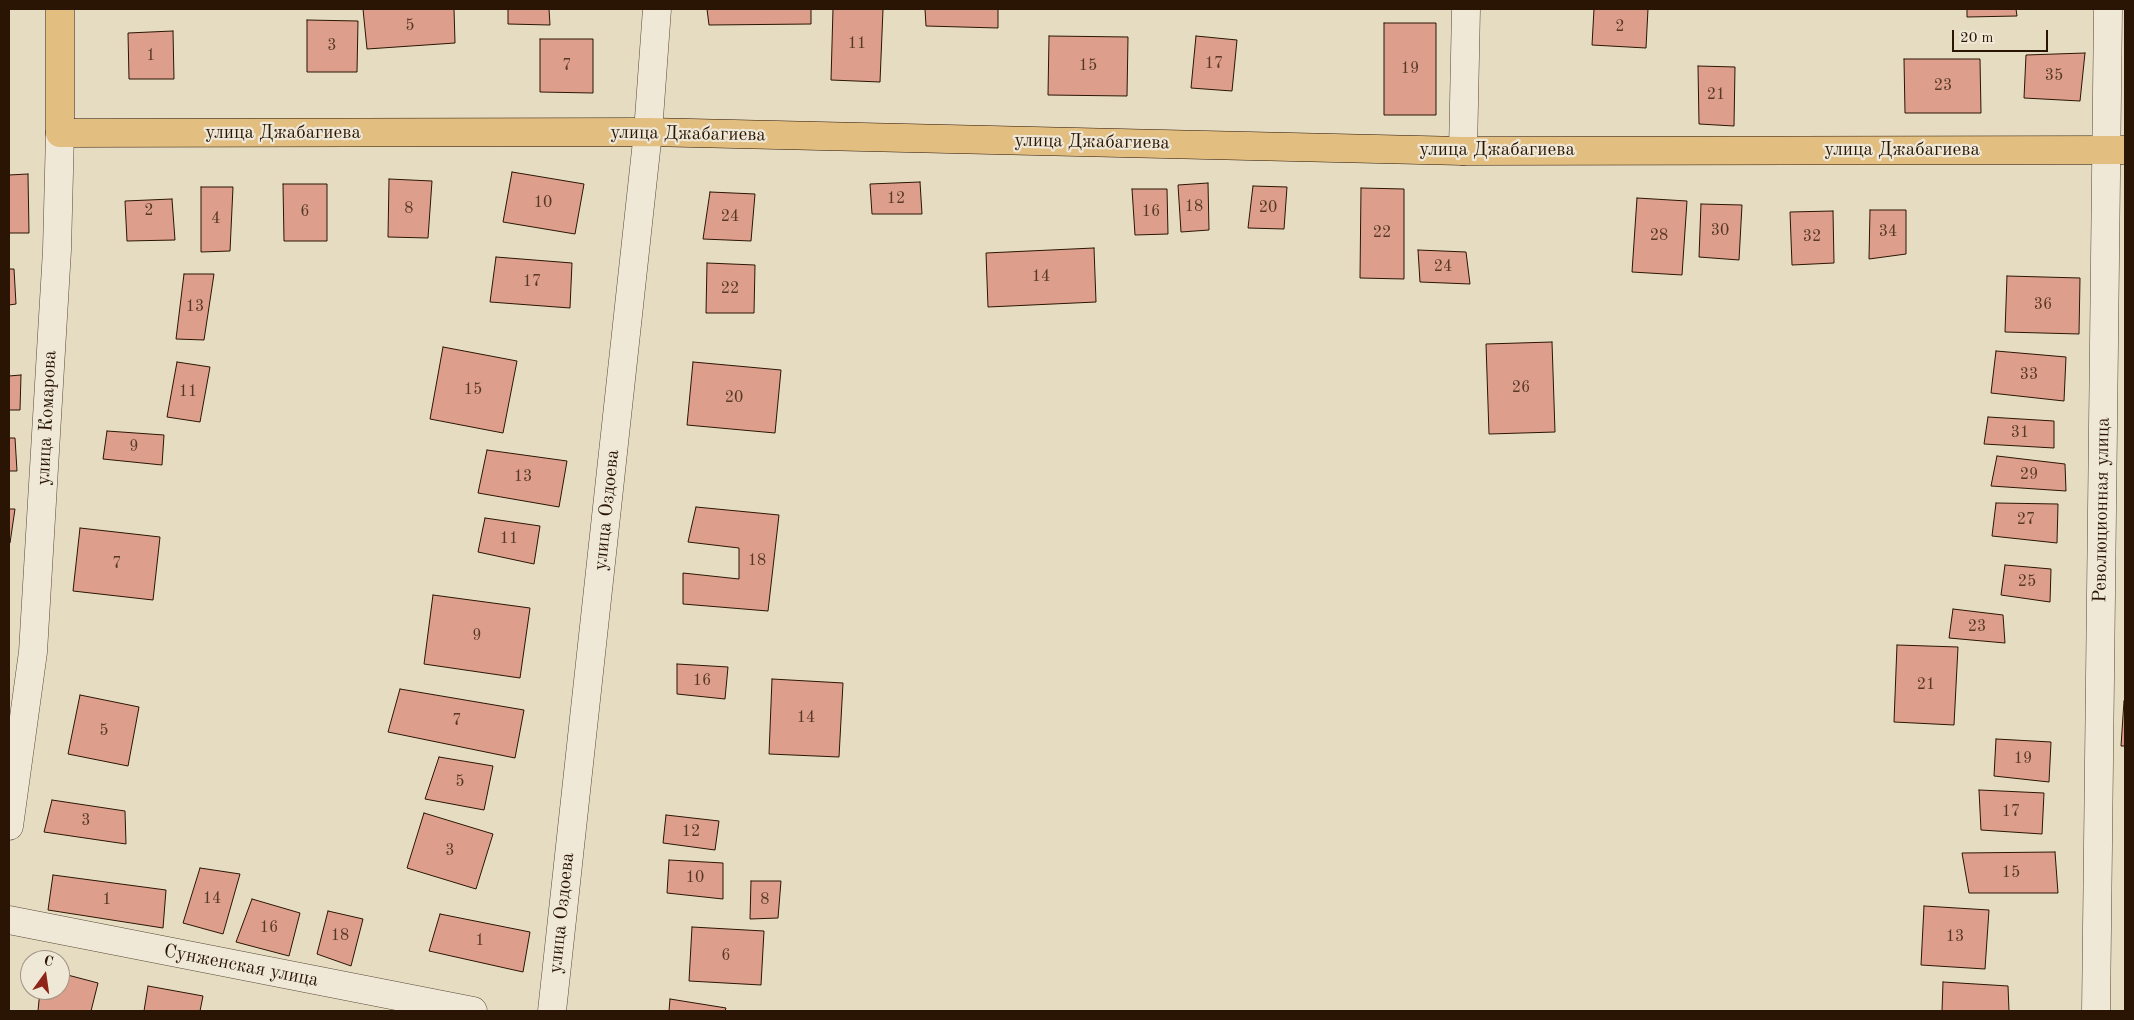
<!DOCTYPE html>
<html>
<head>
<meta charset="utf-8">
<style>
  body { margin:0 }
  #map { position:relative; width:2134px; height:1020px; overflow:hidden; background:#e6dcc2; font-family:"Old Standard TT",serif }
  canvas { display:block }
  .frame { position:absolute; inset:0; border:10px solid #2a1504; pointer-events:none }
  .north { position:absolute; left:20px; top:950px; width:50px; height:50px; box-sizing:border-box; background:#efe8d7; border:1px solid #a09483; border-radius:50%; rotate:14deg; font-size:14px; font-weight:700; line-height:20px; text-align:center; color:#2a1504 }
  .north::after { content:''; display:block; margin:auto; width:18px; height:22px; background:#8f2418; clip-path:polygon(50% 0,100% 100%,50% 72%,0 100%) }
  .scale { position:absolute; left:1952px; top:30px; width:96px; height:22px; box-sizing:border-box; border:2px solid #2a1504; border-top:0; padding-left:6px; font-size:15px; line-height:18px; white-space:nowrap; color:#2a1504; -webkit-text-stroke:4px #efe8d7; paint-order:stroke }
</style>
</head>
<body>
<div id="map">
<canvas width="2134" height="1020"></canvas>
<div class="frame"></div>
<div class="north">С</div>
<div class="scale">20 m</div>
</div>
<script>
const ctx = document.querySelector('canvas').getContext('2d');
ctx.lineJoin = 'round';
function fill(path, color) { ctx.fillStyle = color; ctx.fill(path, 'evenodd'); }
const toPath = rows => new Path2D(rows.map(r => 'M' + r).join(''));
function trace(path, color, width, dash) { ctx.strokeStyle = color; ctx.lineWidth = width; ctx.lineCap = dash ? 'butt' : 'round'; ctx.setLineDash(dash || []); ctx.stroke(path); }
function drawText(font, color, halo, rows, align = 'center') {
  ctx.font = font + ' "Old Standard TT",serif'; ctx.lineWidth = 4.5; ctx.setLineDash([]); ctx.textBaseline = 'middle'; ctx.strokeStyle = halo; ctx.fillStyle = color; for (const [text, x, y, turn = 0] of rows) {
    ctx.save(); ctx.translate(x, y); ctx.rotate((+turn || 0) * Math.PI / 180); ctx.textAlign = isNaN(turn) ? turn : align; if (halo) ctx.strokeText(text, 0, 0); ctx.fillText(text, 0, 0); ctx.restore();
  }
}
const building = toPath([
  [363,9,454,9,455,43,367,49,363,9],
  [508,9,549,9,550,25,508,24,508,9],
  [707,9,811,9,811,24,709,25,707,9],
  [833,9,883,9,880,82,831,80,833,9],
  [925,9,998,9,998,28,926,26,925,9],
  [1594,9,1648,9,1646,48,1592,45,1594,9],
  [1967,9,2016,9,2017,16,1967,17,1967,9],
  [307,20,358,21,357,72,307,72,307,20],
  [1384,23,1436,23,1436,115,1384,115,1384,23],
  [173,31,174,79,129,79,128,33,173,31],
  [1049,36,1128,37,1127,96,1048,95,1049,36],
  [1196,36,1237,40,1232,91,1191,88,1196,36],
  [540,39,593,39,593,93,540,92,540,39],
  [2085,53,2080,101,2024,98,2026,55,2085,53],
  [1904,59,1980,59,1981,113,1905,113,1904,59],
  [1698,66,1735,67,1734,126,1699,124,1698,66],
  [512,172,584,184,575,234,503,222,512,172],
  [28,174,29,233,9,233,9,175,28,174],
  [389,179,432,181,428,238,388,237,389,179],
  [920,182,922,214,872,214,870,184,920,182],
  [1208,183,1209,230,1181,232,1178,185,1208,183],
  [283,184,327,184,327,241,284,241,283,184],
  [1253,186,1287,187,1284,229,1248,228,1253,186],
  [201,187,233,187,230,251,201,252,201,187],
  [1361,188,1404,189,1404,279,1360,278,1361,188],
  [1132,189,1167,189,1168,234,1135,235,1132,189],
  [710,192,755,194,751,241,703,239,710,192],
  [1637,198,1687,201,1682,275,1632,272,1637,198],
  [172,199,175,240,127,241,125,201,172,199],
  [1701,204,1742,205,1739,260,1699,257,1701,204],
  [1870,210,1906,210,1906,254,1869,259,1870,210],
  [1833,211,1834,263,1792,265,1790,212,1833,211],
  [1094,248,1096,302,988,307,986,253,1094,248],
  [1418,250,1466,252,1470,284,1420,282,1418,250],
  [496,257,572,263,570,308,490,302,496,257],
  [707,263,755,265,754,313,706,313,707,263],
  [9,269,14,269,16,304,9,305,9,269],
  [184,274,214,274,204,340,176,339,184,274],
  [2007,276,2080,278,2079,334,2005,332,2007,276],
  [1552,342,1555,432,1489,434,1486,344,1552,342],
  [443,347,517,361,503,433,430,419,443,347],
  [1996,351,2066,357,2064,401,1991,393,1996,351],
  [177,362,210,367,200,422,167,417,177,362],
  [693,362,781,370,775,433,687,425,693,362],
  [21,375,20,410,9,410,9,376,21,375],
  [1988,417,2054,421,2054,448,1984,444,1988,417],
  [107,431,164,435,162,465,103,459,107,431],
  [9,438,15,438,17,471,9,471,9,438],
  [487,450,567,461,559,507,478,493,487,450],
  [1997,456,2065,464,2066,491,1991,486,1997,456],
  [1996,503,2058,504,2057,543,1992,536,1996,503],
  [696,507,779,515,768,611,683,604,683,573,739,579,739,548,688,542,696,507],
  [9,509,15,509,10,543,9,543,9,509],
  [485,518,540,526,534,564,478,552,485,518],
  [80,528,160,537,153,600,73,591,80,528],
  [2005,565,2051,569,2050,602,2001,595,2005,565],
  [433,595,530,608,520,678,424,664,433,595],
  [1953,609,2003,615,2005,643,1949,638,1953,609],
  [1897,645,1958,647,1954,725,1894,722,1897,645],
  [677,664,728,667,725,699,677,694,677,664],
  [772,679,843,683,839,757,769,754,772,679],
  [400,689,524,710,515,758,388,732,400,689],
  [80,695,139,707,128,766,68,754,80,695],
  [2124,701,2125,701,2125,746,2121,746,2124,701],
  [1996,739,2051,742,2049,782,1994,776,1996,739],
  [439,757,493,766,484,810,425,799,439,757],
  [1979,790,2044,793,2042,834,1981,830,1979,790],
  [52,800,125,811,126,844,44,832,52,800],
  [424,813,493,834,476,889,407,868,424,813],
  [666,815,719,821,715,850,663,843,666,815],
  [2055,852,2058,893,1969,893,1962,853,2055,852],
  [669,860,723,863,723,899,667,893,669,860],
  [200,868,240,874,223,934,183,923,200,868],
  [53,875,166,890,163,928,48,910,53,875],
  [751,881,781,881,778,918,750,919,751,881],
  [252,899,300,913,289,956,236,942,252,899],
  [1924,906,1989,910,1985,969,1921,965,1924,906],
  [328,911,363,919,351,966,317,954,328,911],
  [440,914,530,932,523,972,429,951,440,914],
  [692,927,764,931,761,985,689,981,692,927],
  [60,973,98,983,91,1011,38,1011,40,990,60,990,60,973],
  [1943,982,2008,986,2009,1011,1942,1011,1943,982],
  [148,986,203,996,200,1011,144,1011,148,986],
  [670,999,726,1008,725,1011,669,1011,670,999]
]);
const minor = toPath([
  [1463,151,1466,9],
  [9,826,33,652,57,250,60,133],
  [9,920,473,1011],
  [552,1011,648,132,657,9],
  [2096,1011,2108,9]
]);
const major = toPath([
  [60,9,60,133,648,132,1463,151,2125,150]
]);
const numberNames = [
  ["5",410,26],
  ["2",1620,27],
  ["11",857,44],
  ["3",332,46],
  ["1",151,56],
  ["17",1214,64],
  ["7",567,66],
  ["15",1088,66],
  ["19",1410,69],
  ["35",2054,76],
  ["23",1943,86],
  ["21",1716,95],
  ["12",896,199],
  ["10",543,203],
  ["18",1194,207],
  ["20",1268,208],
  ["8",409,209],
  ["2",149,211],
  ["6",305,212],
  ["16",1151,212],
  ["24",730,217],
  ["4",216,219],
  ["30",1720,231],
  ["34",1888,232],
  ["22",1382,233],
  ["28",1659,236],
  ["32",1812,237],
  ["24",1443,267],
  ["14",1041,277],
  ["17",532,282],
  ["22",730,289],
  ["36",2043,305],
  ["13",195,307],
  ["33",2029,375],
  ["26",1521,388],
  ["15",473,390],
  ["11",188,392],
  ["20",734,398],
  ["31",2020,433],
  ["9",134,447],
  ["29",2029,475],
  ["13",523,477],
  ["27",2026,520],
  ["11",509,539],
  ["18",757,561],
  ["7",117,564],
  ["25",2027,582],
  ["23",1977,627],
  ["9",477,636],
  ["16",702,681],
  ["21",1926,685],
  ["14",806,718],
  ["7",457,721],
  ["5",104,731],
  ["19",2023,759],
  ["5",460,782],
  ["17",2011,812],
  ["3",86,821],
  ["12",691,832],
  ["3",450,851],
  ["15",2011,873],
  ["10",695,878],
  ["14",212,899],
  ["1",107,900],
  ["8",765,900],
  ["16",269,928],
  ["18",340,936],
  ["13",1955,937],
  ["1",480,941],
  ["6",726,956]
];
const streetNames = [
  ["улица Джабагиева",283,133],
  ["улица Джабагиева",688,134,1],
  ["улица Джабагиева",1092,142,1],
  ["улица Джабагиева",1497,150],
  ["улица Джабагиева",1902,150],
  ["улица Комарова",47,418,-87],
  ["улица Оздоева",607,510,-84],
  ["Революционная улица",2102,510,-89],
  ["улица Оздоева",562,913,-84],
  ["Сунженская улица",241,966,11]
];
fill(building, '#dd9f8b');
trace(building, '#2a1504', 1);
trace(minor, '#594734', 29);
trace(major, '#2a1504', 29);
trace(minor, '#efe8d7', 28);
trace(major, '#e3be81', 28);
drawText('16px', '#573826', null, numberNames);
drawText('19px', '#2a1504', '#efe8d7', streetNames);
</script>
</body>
</html>
